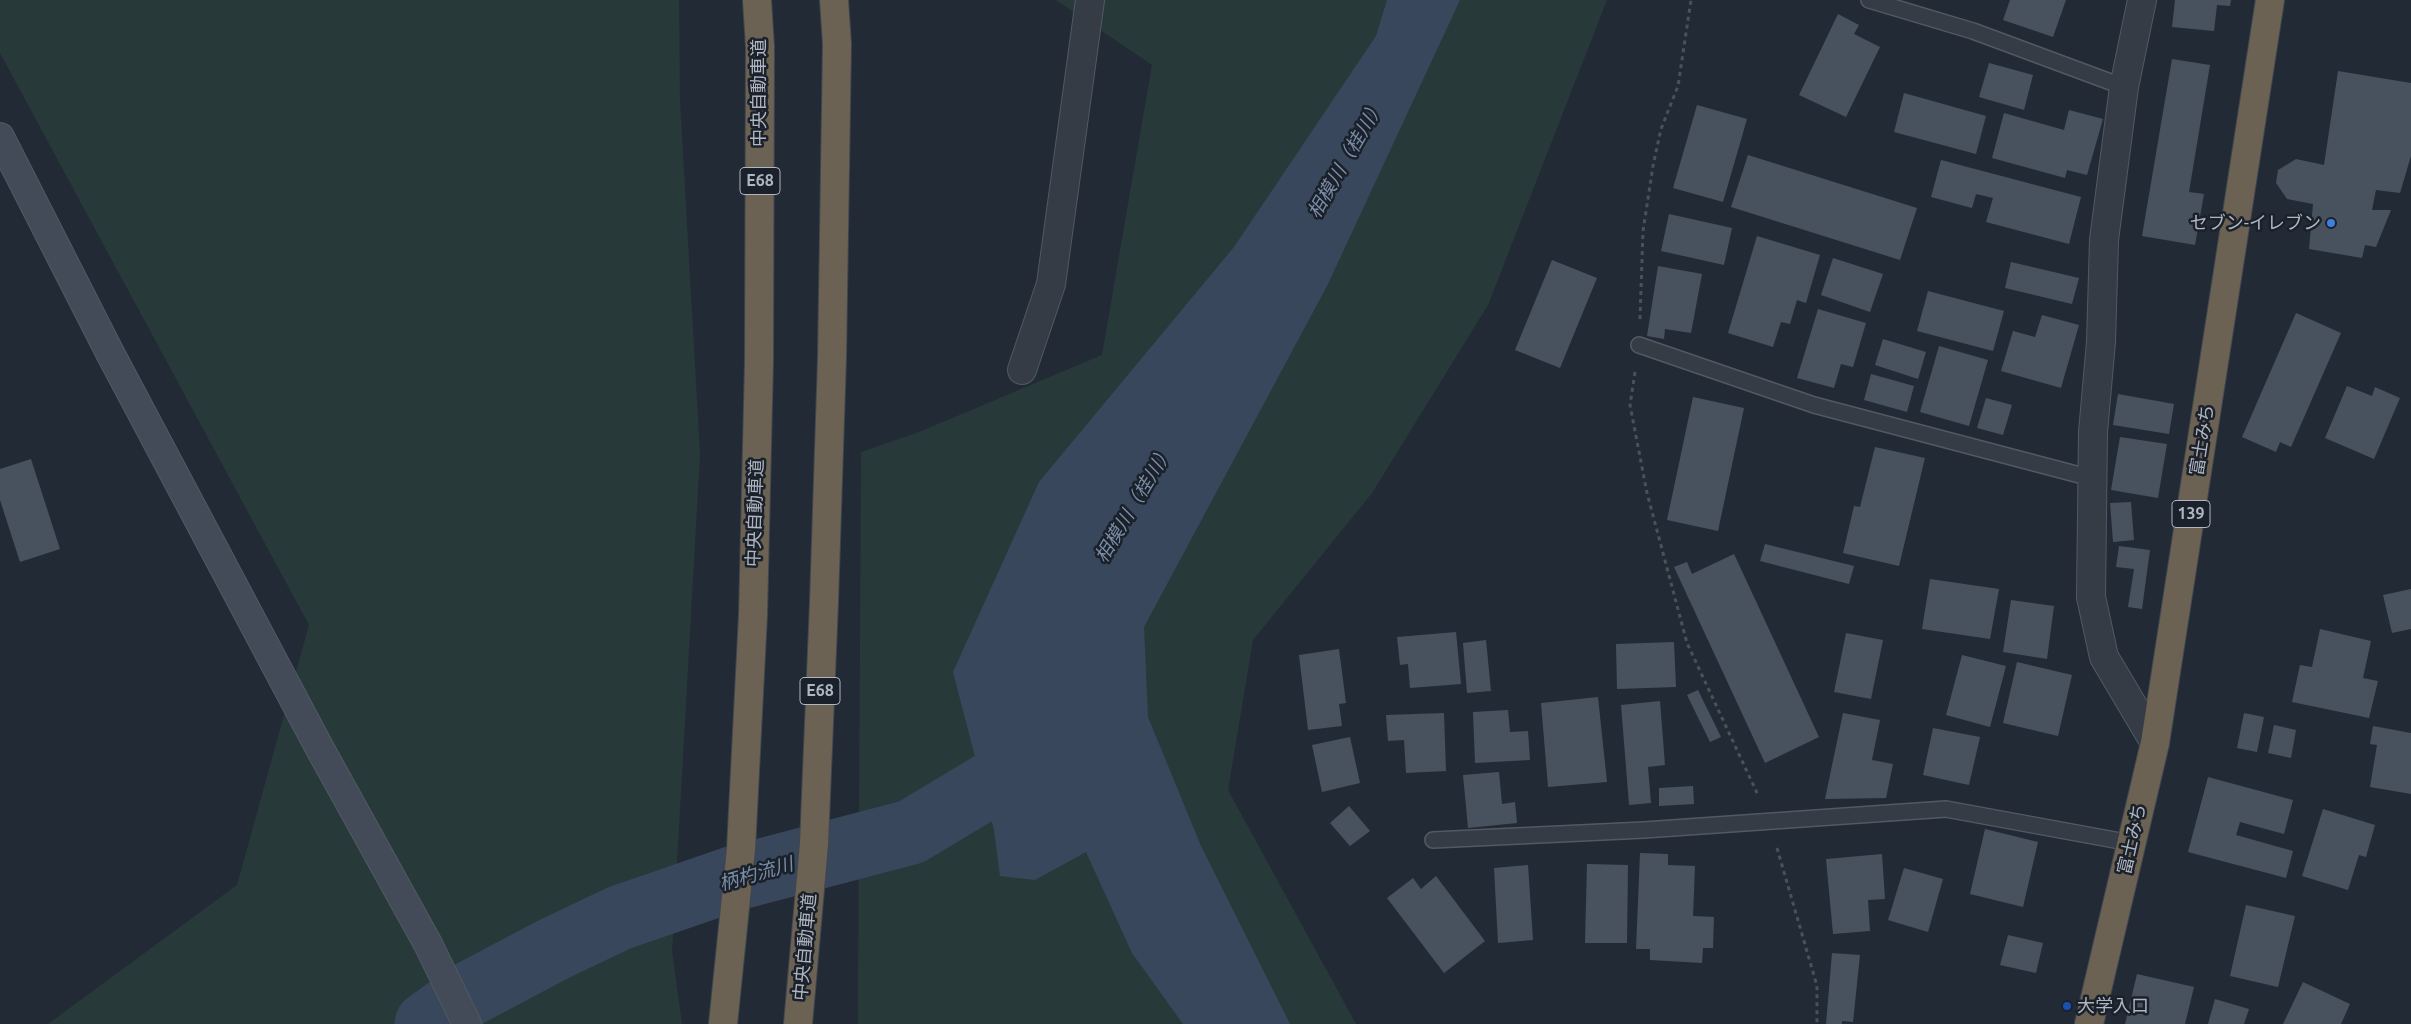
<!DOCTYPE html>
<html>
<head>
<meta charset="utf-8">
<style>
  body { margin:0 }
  canvas { display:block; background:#222a35 }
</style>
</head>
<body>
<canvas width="2411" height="1024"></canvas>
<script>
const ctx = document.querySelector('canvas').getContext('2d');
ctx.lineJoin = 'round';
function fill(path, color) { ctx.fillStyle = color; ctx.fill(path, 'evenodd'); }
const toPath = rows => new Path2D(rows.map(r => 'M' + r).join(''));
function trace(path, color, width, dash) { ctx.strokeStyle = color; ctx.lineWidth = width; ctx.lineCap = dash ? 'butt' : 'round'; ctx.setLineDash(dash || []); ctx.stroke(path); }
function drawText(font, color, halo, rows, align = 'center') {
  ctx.font = font + ' Ubuntu,"Noto Sans JP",sans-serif'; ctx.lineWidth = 5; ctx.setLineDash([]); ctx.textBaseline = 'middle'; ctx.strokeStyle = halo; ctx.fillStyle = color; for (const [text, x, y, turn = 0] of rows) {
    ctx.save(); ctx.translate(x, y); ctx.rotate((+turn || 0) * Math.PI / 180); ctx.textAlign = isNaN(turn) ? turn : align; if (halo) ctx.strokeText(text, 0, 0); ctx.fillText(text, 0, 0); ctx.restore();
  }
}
const green = toPath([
  [0,0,679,0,680,101,700,454,672,951,682,1024,48,1024,237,885,309,625,0,53],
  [1056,0,1607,0,1488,305,1372,493,1253,640,1228,790,1356,1024,858,1024,861,452,919,432,1102,355,1152,65]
]);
const water = toPath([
  [1387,0,1460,0,1327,286,1144,627,1148,717,1201,846,1290,1024,1183,1024,1132,953,1086,852,1035,880,1000,876,994,830,953,672,1039,482,1234,247,1376,36]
]);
const river = toPath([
  [427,1024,469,994,552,950,619,918,732,879,911,832,1061,742]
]);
const building = toPath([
  [2010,0,2066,0,2053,37,2003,20],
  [2175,0,2231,0,2230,6,2217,5,2214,31,2172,27],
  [1838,14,1859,25,1854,34,1880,47,1846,117,1799,95],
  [2172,59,2210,65,2189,192,2204,194,2195,245,2142,236],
  [1989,63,2033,75,2024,110,1979,97],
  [2338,71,2411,83,2411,156,2400,193,2376,190,2372,210,2391,210,2376,247,2365,245,2362,258,2309,249,2313,204,2287,199,2276,183,2278,170,2296,159,2324,165],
  [1904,93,1986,116,1976,154,1894,132],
  [1697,105,1747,119,1723,202,1673,188],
  [2069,110,2103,119,2087,175,2067,170,2065,178,1992,158,2004,113,2064,130],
  [1748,155,1917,208,1900,260,1731,207],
  [1941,160,2081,197,2069,244,1986,222,1993,198,1976,194,1972,208,1931,197],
  [1669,214,1732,228,1724,265,1661,251],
  [1757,236,1820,255,1806,303,1797,300,1790,324,1781,322,1773,347,1728,333],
  [1833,258,1883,274,1870,312,1821,295],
  [1552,260,1597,278,1560,368,1515,350],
  [2011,262,2079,278,2072,304,2005,288],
  [1658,266,1702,274,1691,333,1665,329,1664,339,1647,336],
  [1928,291,2004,311,1993,351,1917,331],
  [1818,309,1866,323,1853,367,1841,364,1834,388,1797,378],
  [2296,313,2341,333,2291,447,2280,442,2276,452,2242,437],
  [2042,315,2079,325,2061,388,2001,371,2013,331,2035,337],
  [1883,339,1926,352,1918,379,1875,365],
  [1939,346,1988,360,1969,426,1920,412],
  [1871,374,1914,386,1907,412,1864,400],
  [2347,386,2372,396,2375,387,2400,398,2374,459,2325,438],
  [2118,394,2174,404,2169,434,2113,425],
  [1693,397,1744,408,1718,531,1667,520],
  [1986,398,2012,405,2003,435,1977,428],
  [2120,437,2167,444,2158,498,2111,490],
  [1875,447,1925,458,1899,566,1843,553,1854,506,1860,507],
  [31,459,60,549,20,562,0,500,0,469],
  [2131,502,2134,540,2113,542,2110,503],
  [1765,544,1854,566,1849,584,1760,561],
  [2119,546,2150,550,2142,609,2128,607,2134,569,2116,567],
  [1734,554,1819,737,1765,763,1674,567,1687,562,1692,574],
  [1930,579,1999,589,1990,639,1922,629],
  [2411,589,2411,629,2392,633,2383,595],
  [2011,600,2054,606,2047,659,2003,652],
  [2320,629,2371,641,2363,678,2378,681,2369,718,2292,702,2300,665,2312,667],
  [1456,632,1461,684,1410,688,1408,664,1400,665,1397,637],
  [1846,633,1883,640,1871,699,1834,692],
  [1486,640,1491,691,1467,693,1463,643],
  [1674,642,1676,687,1617,689,1616,644],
  [1339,649,1346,703,1339,704,1342,726,1308,730,1299,655],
  [1962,655,2006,666,1990,727,1946,715],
  [2017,662,2072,675,2058,736,2003,723],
  [1698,690,1721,737,1710,742,1687,695],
  [1598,697,1607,782,1548,787,1541,703],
  [1660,701,1665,765,1648,767,1651,803,1629,805,1621,705],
  [1508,710,1510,732,1528,731,1530,760,1475,763,1473,712],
  [1444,713,1446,771,1406,773,1404,740,1388,741,1386,715],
  [1843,713,1880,720,1872,760,1893,764,1886,798,1825,799],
  [2244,713,2264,717,2257,752,2237,748],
  [2274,725,2296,730,2291,758,2268,753],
  [2373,726,2411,733,2411,794,2370,787,2377,745,2370,744],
  [1933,728,1980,737,1969,785,1923,775],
  [1350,737,1360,783,1322,792,1312,745],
  [1499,772,1502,804,1515,802,1517,823,1468,828,1463,775],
  [2208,777,2293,800,2284,834,2240,822,2236,835,2293,851,2286,878,2188,852],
  [1693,786,1694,804,1659,806,1659,788],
  [1349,806,1370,831,1350,846,1330,823],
  [2323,809,2375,825,2366,857,2359,855,2348,890,2302,876],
  [1985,829,2038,842,2023,907,1970,894],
  [1640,853,1668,854,1668,865,1695,866,1693,916,1714,917,1713,948,1703,948,1702,963,1650,960,1650,949,1636,949],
  [1882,854,1885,899,1868,900,1870,931,1833,934,1826,859],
  [1587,864,1628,865,1627,943,1585,943],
  [1528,865,1533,940,1498,943,1494,868],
  [1904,868,1943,879,1928,932,1888,920],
  [1436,876,1485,941,1444,973,1387,898,1413,878,1421,889],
  [2246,905,2295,916,2278,987,2230,976],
  [2008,935,2043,943,2036,973,2000,965],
  [1832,953,1860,955,1853,1022,1842,1021,1842,1024,1826,1024],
  [2137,974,2194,987,2185,1024,2125,1024],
  [2303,982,2350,1004,2341,1024,2283,1024],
  [2215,999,2249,1009,2244,1024,2208,1024]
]);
const path = toPath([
  [1640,319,1643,231,1653,166,1661,129,1678,86,1691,0],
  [1635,372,1630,405,1647,493,1687,643,1758,795],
  [1777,848,1817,986,1817,1024]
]);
const lane = toPath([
  [1869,0,1973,31,2124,87],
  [1639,345,1814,405,2091,478],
  [1433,840,1644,830,1946,809,2131,843]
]);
const street = toPath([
  [2142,0,2124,87,2104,240,2101,342,2093,432,2091,597,2104,657,2155,743],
  [1022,370,1051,284,1090,0]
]);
const secondary = toPath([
  [0,137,110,353,319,747,428,944,467,1024]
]);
const highway = toPath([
  [723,1024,741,849,753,615,759,362,760,47,757,0],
  [798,1024,814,844,824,602,832,358,837,44,834,0],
  [2089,1024,2155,743,2270,0]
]);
const markers = [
  [2331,223,5,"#3f7fe0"],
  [2067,1006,5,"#1a4fb4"]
];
const shields = [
  [760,181,40],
  [2191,514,38],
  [820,691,40]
];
const shieldNames = [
  ["E68",760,181],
  ["139",2191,514],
  ["E68",820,691]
];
const streetNames = [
  ["中央自動車道",759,93,-90],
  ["富士みち",2202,440,-81],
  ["中央自動車道",755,513,-88],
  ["富士みち",2132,839,-77],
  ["中央自動車道",805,947,-85]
];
const poiNames = [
  ["セブン-イレブン",2321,223],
  ["大学入口",2077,1006,"left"]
];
const waterNames = [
  ["相模川（桂川）",1346,159,-60],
  ["相模川（桂川）",1134,504,-59],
  ["柄杓流川",756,874,-16]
];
fill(green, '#28393a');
fill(water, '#39475d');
trace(river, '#39475d', 65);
fill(building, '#48515e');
trace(lane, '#525963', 18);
trace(street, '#525963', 30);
trace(secondary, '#525963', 30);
trace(highway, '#404650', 30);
trace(path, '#455557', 3, [4, 4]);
trace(lane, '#353c46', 15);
trace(street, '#353c46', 28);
trace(secondary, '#434b58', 28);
trace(highway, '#6b6253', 28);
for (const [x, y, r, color] of markers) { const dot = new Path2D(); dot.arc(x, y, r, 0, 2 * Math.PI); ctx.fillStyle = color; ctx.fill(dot); trace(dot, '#1b212a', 2); }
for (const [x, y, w] of shields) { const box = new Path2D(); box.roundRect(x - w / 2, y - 13.5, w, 27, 4); ctx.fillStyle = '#1b212a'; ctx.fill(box); trace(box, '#afb6c2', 1); }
drawText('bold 16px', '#afb6c2', null, shieldNames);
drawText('18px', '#afb6c2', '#1b212a', streetNames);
drawText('18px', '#afb6c2', '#1b212a', poiNames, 'right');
drawText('italic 19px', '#7a8da8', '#1b212a', waterNames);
</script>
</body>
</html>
